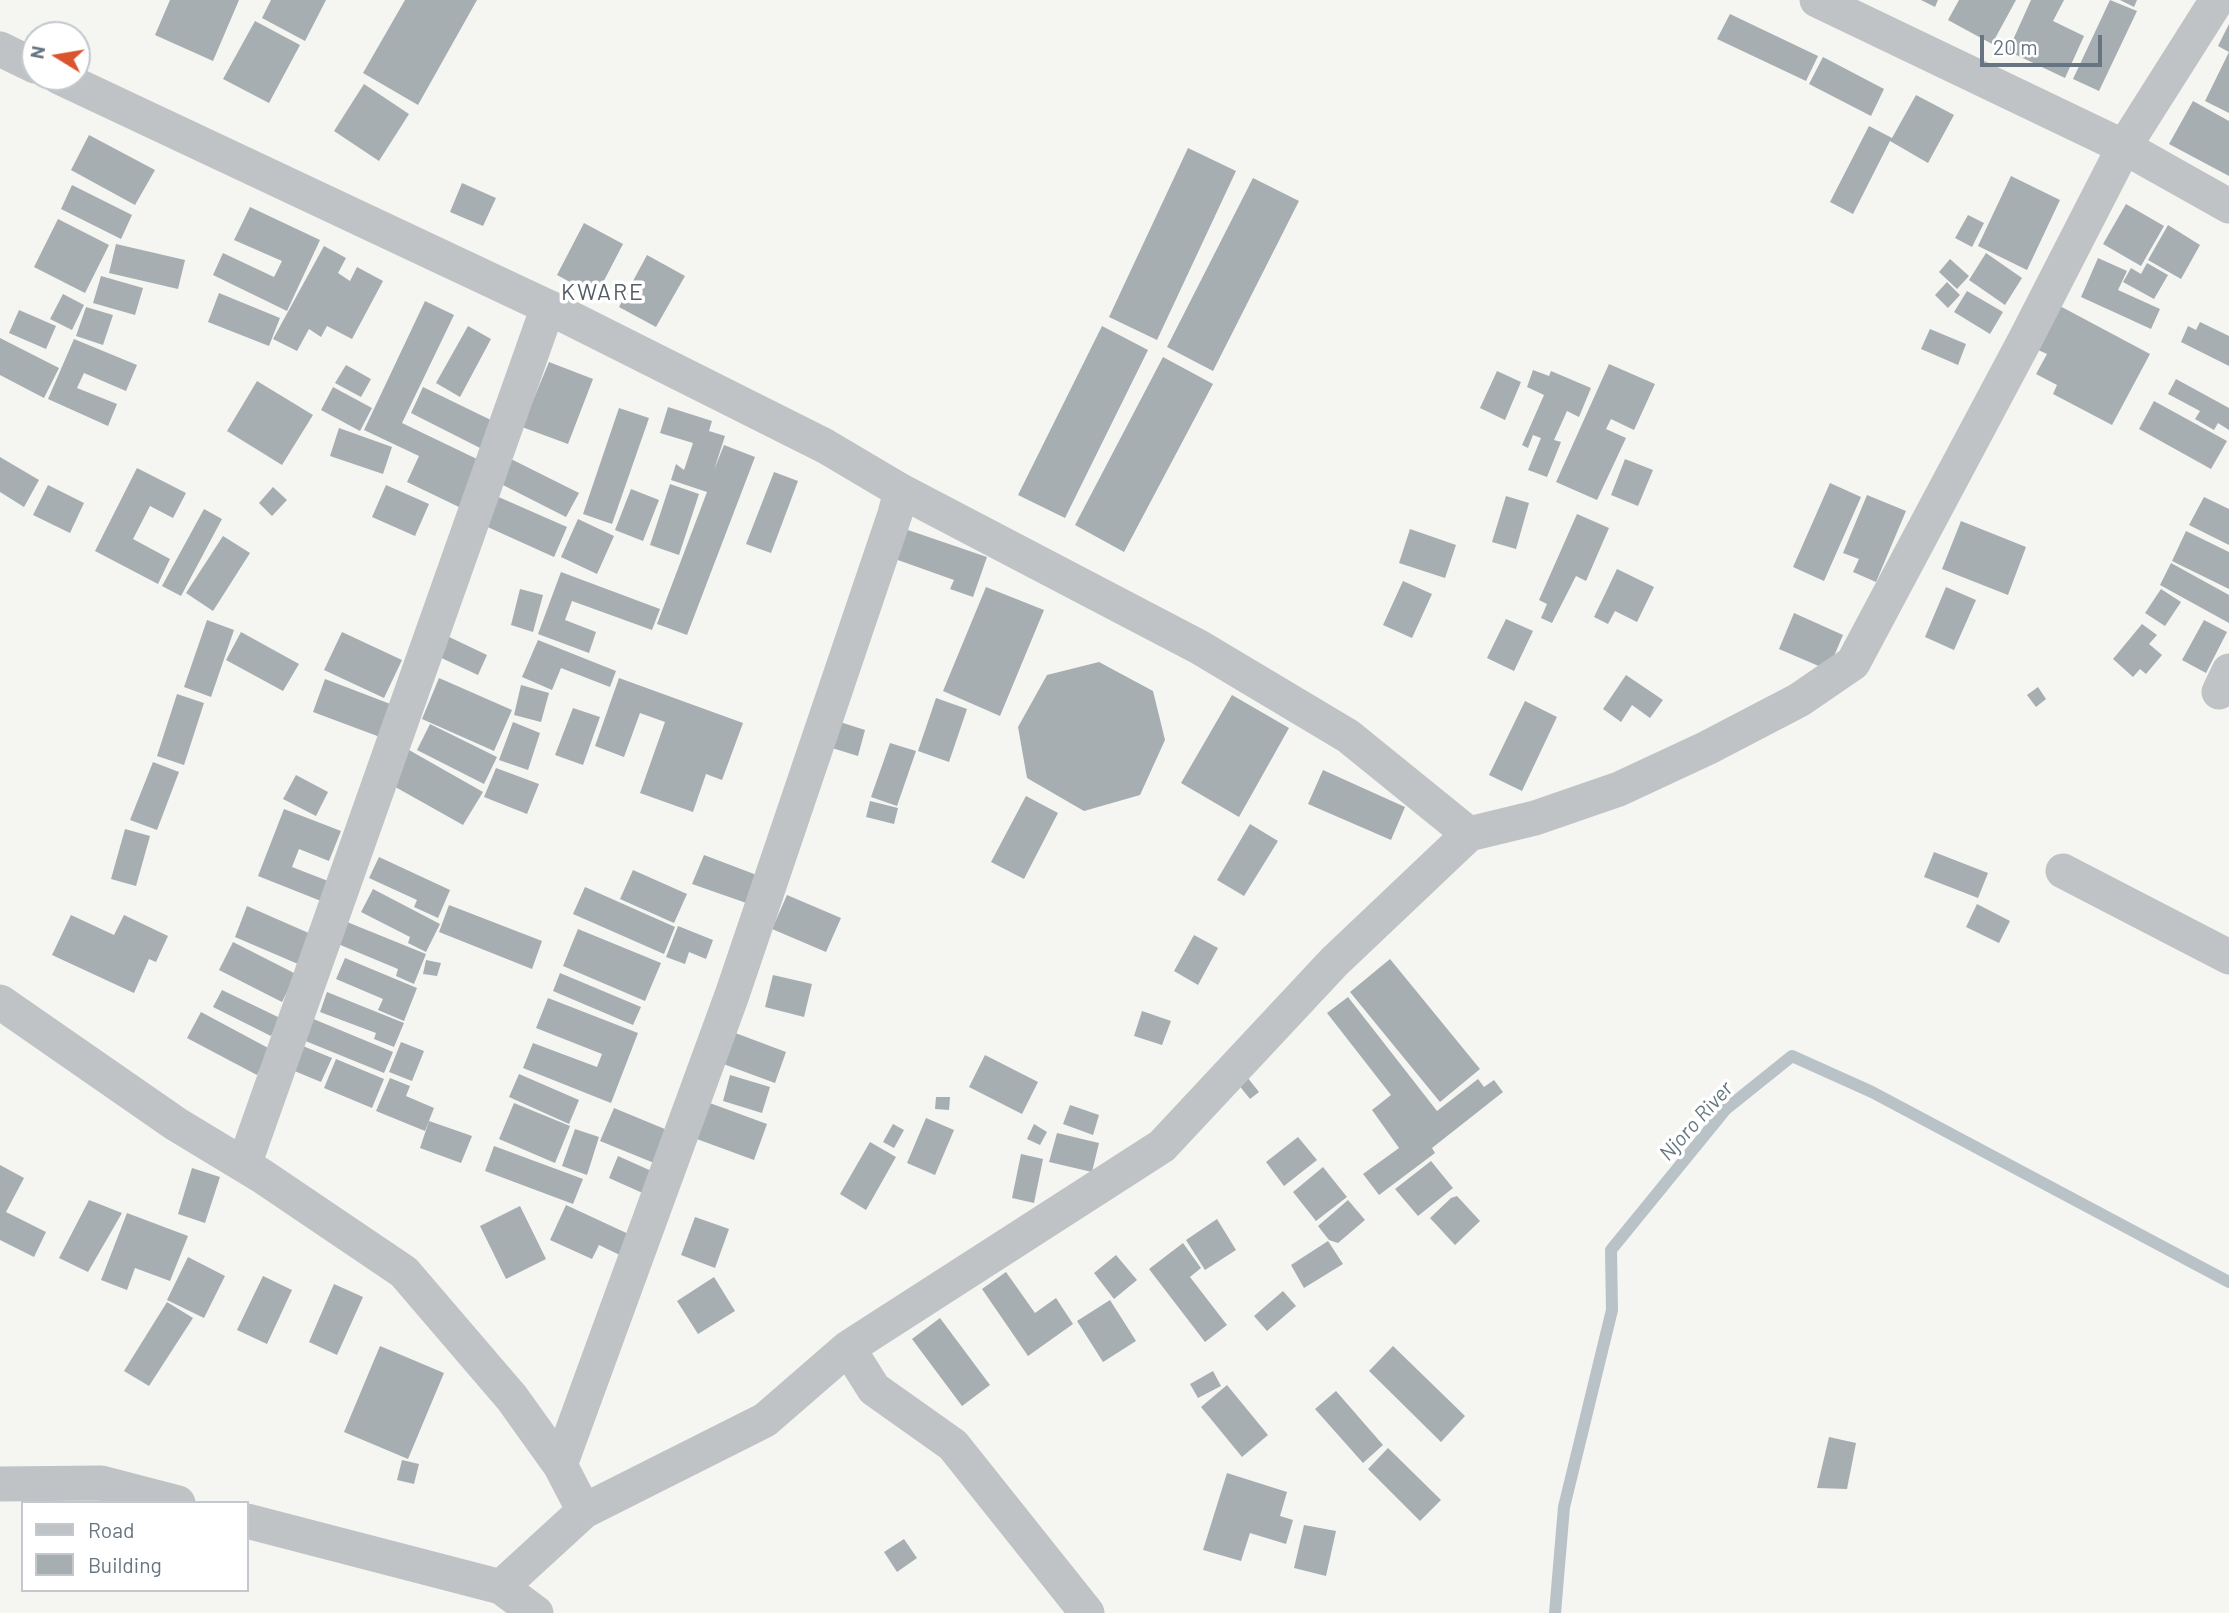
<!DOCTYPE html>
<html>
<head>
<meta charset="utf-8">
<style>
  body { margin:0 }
  #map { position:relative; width:2229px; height:1613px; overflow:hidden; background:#f5f5f2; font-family:Barlow,sans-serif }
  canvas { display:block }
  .legend { position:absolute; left:21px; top:1501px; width:228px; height:91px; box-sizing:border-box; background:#fff; border:2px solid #c2c8cd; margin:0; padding:9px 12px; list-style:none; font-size:21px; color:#667581 }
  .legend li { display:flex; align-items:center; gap:14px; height:35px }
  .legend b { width:35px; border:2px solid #c2c8cd }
  .north { position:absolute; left:21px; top:21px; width:70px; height:70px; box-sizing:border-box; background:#fff; border:2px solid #c2c8cd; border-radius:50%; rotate:281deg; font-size:19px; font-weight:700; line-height:28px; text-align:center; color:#667581 }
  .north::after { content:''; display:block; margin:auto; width:24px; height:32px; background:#da552d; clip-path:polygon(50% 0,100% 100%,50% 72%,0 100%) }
  .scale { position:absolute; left:1980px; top:35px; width:122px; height:32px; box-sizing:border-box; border:4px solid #667581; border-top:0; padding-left:9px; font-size:21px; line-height:24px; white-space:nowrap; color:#667581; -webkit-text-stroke:5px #fff; paint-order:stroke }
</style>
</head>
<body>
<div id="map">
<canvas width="2229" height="1613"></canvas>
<ul class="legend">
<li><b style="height:9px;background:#bfc3c6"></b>Road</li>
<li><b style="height:19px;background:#a6aeb2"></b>Building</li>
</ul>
<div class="north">N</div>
<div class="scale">20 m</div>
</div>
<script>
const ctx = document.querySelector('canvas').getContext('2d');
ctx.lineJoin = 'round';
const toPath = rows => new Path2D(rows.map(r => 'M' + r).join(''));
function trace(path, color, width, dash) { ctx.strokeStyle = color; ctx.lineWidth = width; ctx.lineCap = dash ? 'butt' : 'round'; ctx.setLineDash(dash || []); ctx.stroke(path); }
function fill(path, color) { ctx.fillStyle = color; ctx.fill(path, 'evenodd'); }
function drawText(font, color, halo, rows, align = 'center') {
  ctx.font = font + ' Barlow,sans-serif'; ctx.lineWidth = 7; ctx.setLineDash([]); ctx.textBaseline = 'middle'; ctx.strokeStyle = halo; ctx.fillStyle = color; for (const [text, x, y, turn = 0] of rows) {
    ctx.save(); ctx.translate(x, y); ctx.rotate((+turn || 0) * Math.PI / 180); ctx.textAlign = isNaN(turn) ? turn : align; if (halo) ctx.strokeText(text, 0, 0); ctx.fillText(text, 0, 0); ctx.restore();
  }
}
const stream = toPath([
  [1555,1613,1564,1507,1612,1310,1611,1250,1726,1109,1792,1056,1872,1092,2229,1282]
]);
const building = toPath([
  [170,0,239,0,213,61,155,35],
  [271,0,326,0,305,41,262,18],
  [405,0,477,0,418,105,363,73],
  [1921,0,1938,0,1935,7],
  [1959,0,2016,0,1992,44,1948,20],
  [2031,0,2064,0,2053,21,2084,36,2065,78,2008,51],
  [2110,0,2137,11,2099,91,2073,79],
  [2120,0,2137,0,2134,7],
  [1730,14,1818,56,1806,81,1717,39],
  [255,21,300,45,269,103,223,79],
  [2229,24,2229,52,2218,46],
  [2229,52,2229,113,2205,101],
  [1823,57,1884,89,1871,116,1809,84],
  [364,84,409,114,379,161,334,131],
  [1916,95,1954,115,1928,163,1890,141,1853,214,1830,202,1869,126,1892,138],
  [2193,101,2229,121,2229,176,2169,144],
  [89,135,155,170,135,205,71,170],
  [1188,148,1236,171,1157,340,1109,317],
  [2011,176,2060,200,2027,270,1978,246],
  [1253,178,1299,201,1213,371,1167,347],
  [462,183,496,198,483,226,450,212],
  [72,185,132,215,121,239,61,209],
  [2126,204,2164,226,2141,266,2103,244],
  [250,207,320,240,287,311,213,275,223,253,274,277,282,261,234,240],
  [1968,215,1984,223,1972,247,1955,238],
  [58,219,109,245,85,293,34,267],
  [584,223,623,244,596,296,557,275],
  [2168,225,2200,245,2181,279,2148,260],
  [116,244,185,260,178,289,109,273],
  [324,246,346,258,338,273,350,281,357,267,383,281,352,339,327,326,321,337,309,329,297,351,273,339],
  [1986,253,2022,278,2005,305,1969,280],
  [647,255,685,276,656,327,619,307],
  [2098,258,2127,271,2118,290,2160,309,2151,329,2081,297],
  [1950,259,1969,276,1957,289,1939,272],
  [2147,263,2168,275,2154,299,2123,282,2131,268,2141,274],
  [101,276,143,288,135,315,93,303],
  [1947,282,1960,295,1948,308,1935,295],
  [1967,291,2003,312,1990,334,1954,312],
  [219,293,280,318,269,346,208,322],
  [63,294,84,305,72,330,50,319],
  [425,301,454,315,402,423,481,461,459,507,407,482,419,456,364,430],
  [2058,305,2150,354,2112,425,2053,394,2057,385,2036,374,2047,354,2036,349],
  [86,307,113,315,103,345,76,336],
  [19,310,56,326,46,349,9,333],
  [2200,322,2229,336,2229,366,2181,342,2188,326,2196,330],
  [468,326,491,339,460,397,436,383],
  [1102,326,1148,350,1065,518,1018,495],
  [1930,329,1966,344,1958,365,1921,349],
  [0,338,59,368,44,398,0,375],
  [74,339,137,365,126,391,84,373,77,388,117,404,108,426,48,399],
  [1163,357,1213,384,1124,552,1075,525],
  [549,362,593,379,568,444,522,427],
  [1609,364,1655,384,1634,430,1611,419,1606,429,1626,438,1597,500,1556,482],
  [346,365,371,379,361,397,335,383],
  [1533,370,1549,376,1551,371,1591,388,1579,417,1567,411,1554,440,1561,442,1547,477,1528,470,1541,438,1533,435,1528,448,1522,445,1544,395,1527,387],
  [1497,371,1521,382,1505,420,1480,408],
  [2176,379,2229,408,2229,430,2218,423,2214,430,2195,419,2200,411,2168,394],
  [257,381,313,415,282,465,227,431],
  [333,387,372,408,360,431,321,410],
  [423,387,497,423,484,450,411,413],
  [2154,401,2227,441,2211,469,2139,429],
  [668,407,712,421,709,431,725,436,714,470,724,445,755,457,687,635,657,624,707,492,671,480,676,464,684,470,693,443,660,433],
  [619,408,649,418,612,524,583,514],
  [339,428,392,447,383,474,330,456],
  [0,457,39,480,24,507,0,492],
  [511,459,579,493,566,517,499,483],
  [1625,459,1653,470,1638,506,1611,495],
  [137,468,186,493,173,518,150,506,133,539,170,559,158,584,95,551],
  [774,472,798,481,771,553,746,544],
  [1830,483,1861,497,1824,581,1793,567],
  [670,484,699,494,679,555,650,545],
  [48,485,84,503,70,533,33,515],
  [386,485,429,504,415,536,372,517],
  [273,487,287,500,272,516,259,503],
  [631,489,659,500,643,541,615,530],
  [494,495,567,527,554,557,481,524],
  [1867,495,1906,511,1876,582,1853,572,1859,559,1843,553],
  [1506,496,1529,503,1516,549,1492,542],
  [2204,497,2229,509,2229,545,2189,525],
  [204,509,222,519,181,596,162,586],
  [1577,514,1609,528,1586,581,1576,576,1552,623,1541,618,1547,604,1539,600],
  [578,519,614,536,597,574,561,557],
  [1961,521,2026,547,2008,595,1942,569],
  [905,529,987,557,973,597,950,589,954,580,895,559],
  [1410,529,1456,545,1445,578,1399,563],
  [2186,531,2229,552,2229,589,2172,561],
  [223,536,250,553,213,611,186,593],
  [2171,563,2229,595,2229,623,2160,585],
  [1617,569,1654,587,1637,622,1615,611,1608,624,1594,617],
  [561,572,660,609,652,630,572,601,565,620,596,632,589,653,538,634],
  [1403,581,1432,594,1412,638,1383,625],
  [986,587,1044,610,1000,716,943,691],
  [1946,587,1976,600,1954,650,1925,637],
  [520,589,543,595,533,632,511,625],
  [2161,589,2181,602,2165,626,2145,613],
  [1794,613,1843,635,1828,670,1779,649],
  [1506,619,1533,631,1514,671,1487,658],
  [207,620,234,630,211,697,184,687],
  [2204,620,2227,632,2206,673,2182,660],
  [2142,624,2157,635,2149,644,2162,655,2146,674,2140,669,2133,677,2113,659],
  [241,632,299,664,283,691,226,660],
  [342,632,402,660,384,698,324,670],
  [445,635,487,655,478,675,435,655],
  [538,640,616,671,610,687,561,668,552,690,522,677],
  [1099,662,1153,691,1165,740,1140,795,1084,811,1027,778,1018,727,1047,675],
  [1626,675,1663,700,1650,718,1632,705,1621,722,1603,709],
  [439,678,512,710,494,751,422,719],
  [619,678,743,723,722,780,706,774,693,812,640,793,665,722,640,713,624,757,595,746],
  [325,679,393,705,380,737,313,712],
  [521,685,549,693,541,722,514,715],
  [2038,687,2046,699,2036,707,2027,695],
  [177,694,204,703,184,765,157,756],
  [1232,695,1289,728,1239,817,1181,783],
  [936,698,967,709,949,762,918,751],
  [1525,701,1557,717,1522,791,1489,775],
  [573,708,600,717,583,765,555,755],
  [513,722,540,733,528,770,499,760],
  [840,722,865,730,858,756,832,748],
  [430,724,497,757,484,784,417,750],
  [890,743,916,751,897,806,871,797],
  [409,750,483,792,463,825,390,784],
  [153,762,179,772,157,830,130,820],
  [496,768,539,784,527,814,484,797],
  [1323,770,1405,807,1391,840,1308,804],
  [296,775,328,792,316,816,283,799],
  [1026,796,1058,813,1024,879,991,862],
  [870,801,898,808,894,824,866,817],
  [284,809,341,831,329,861,299,849,292,867,328,881,321,901,258,876],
  [1250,824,1278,841,1244,896,1217,880],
  [125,829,150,836,136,886,111,879],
  [1934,852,1988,873,1978,898,1924,877],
  [704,855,762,877,752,905,692,884],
  [379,857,450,890,438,918,414,907,417,900,369,878],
  [633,870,687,894,674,923,620,899],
  [585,887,675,927,664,954,573,914],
  [373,889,440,924,426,952,408,943,410,937,361,912],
  [787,895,841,918,826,952,772,929],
  [1977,904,2010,921,1999,943,1966,927],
  [449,905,542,941,532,969,439,932],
  [247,906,311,934,298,964,235,937],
  [71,915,114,935,124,915,168,936,156,962,149,959,134,993,52,955],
  [347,922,426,954,414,984,396,976,398,969,338,944],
  [678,926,713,940,706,959,689,952,685,964,666,957],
  [578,929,661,963,645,1001,563,966],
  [1194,935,1218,948,1198,985,1174,971],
  [233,942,296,974,282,1002,219,970],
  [345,958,417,988,404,1021,378,1010,383,999,336,979],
  [1390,959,1480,1069,1440,1102,1350,992],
  [426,960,441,963,437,976,423,974],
  [560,973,641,1007,633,1025,553,991],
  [773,975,812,984,804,1017,765,1007],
  [222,990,280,1018,271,1036,213,1007],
  [327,992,404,1023,394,1047,374,1039,376,1033,320,1012],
  [1348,997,1437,1111,1478,1079,1484,1087,1494,1080,1503,1092,1432,1148,1435,1153,1379,1195,1363,1174,1399,1148,1372,1110,1391,1095,1327,1013],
  [548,998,638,1033,611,1103,523,1068,533,1043,597,1067,602,1054,536,1028],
  [1142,1011,1171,1021,1162,1045,1134,1036],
  [201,1012,270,1049,257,1075,187,1038],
  [311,1018,393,1052,384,1073,303,1040],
  [730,1031,786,1052,775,1083,718,1062],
  [401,1042,424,1051,412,1081,389,1072],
  [303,1046,332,1058,321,1082,292,1070],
  [985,1055,1038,1082,1022,1114,969,1087],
  [336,1059,384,1079,372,1108,324,1088],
  [519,1074,579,1100,569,1124,509,1097],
  [730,1075,770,1087,762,1113,723,1101],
  [1247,1077,1259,1092,1250,1099,1238,1084],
  [390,1078,410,1086,406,1096,434,1108,425,1131,376,1111],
  [936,1097,950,1097,949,1110,935,1109],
  [707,1102,767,1124,754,1160,694,1138],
  [514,1103,570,1126,555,1163,499,1139],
  [1070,1105,1099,1115,1093,1135,1063,1124],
  [614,1108,672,1132,659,1165,600,1141],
  [926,1118,954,1130,935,1175,907,1163],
  [429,1121,472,1136,461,1163,420,1148],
  [893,1124,904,1130,894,1148,883,1142],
  [1034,1124,1047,1132,1040,1145,1027,1139],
  [575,1129,599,1137,587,1175,562,1166],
  [1057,1133,1099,1143,1092,1172,1049,1162],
  [1298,1137,1317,1160,1284,1186,1266,1162],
  [870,1142,896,1157,866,1210,840,1194],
  [494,1146,583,1179,573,1204,485,1171],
  [1021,1154,1043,1159,1034,1203,1012,1198],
  [618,1156,656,1173,647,1195,609,1178],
  [1431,1161,1453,1188,1418,1216,1395,1189],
  [0,1165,24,1178,6,1212,46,1232,34,1257,0,1240],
  [1323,1167,1347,1197,1316,1221,1293,1192],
  [192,1168,220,1177,205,1223,178,1214],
  [1457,1196,1480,1221,1455,1245,1430,1218,1451,1198],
  [89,1200,122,1213,88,1272,59,1258],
  [1348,1200,1365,1220,1338,1243,1329,1240,1318,1226],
  [566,1205,635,1237,626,1258,599,1245,592,1259,550,1240],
  [520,1206,546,1259,506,1279,480,1226],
  [127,1213,188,1236,170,1281,135,1268,127,1290,101,1280],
  [695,1217,729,1229,715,1268,681,1255],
  [1217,1219,1236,1250,1205,1270,1186,1240],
  [1328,1241,1343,1264,1304,1288,1291,1265],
  [1183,1243,1201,1268,1190,1277,1227,1325,1205,1342,1149,1269],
  [1116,1255,1137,1280,1114,1299,1094,1273],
  [188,1257,225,1276,204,1318,167,1300],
  [1006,1272,1035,1313,1056,1298,1073,1324,1028,1356,982,1289],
  [263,1276,292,1290,267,1344,237,1330],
  [714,1277,735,1311,698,1334,677,1301],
  [334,1284,363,1297,337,1355,309,1342],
  [1283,1291,1296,1306,1267,1331,1254,1316],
  [1110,1300,1136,1341,1103,1362,1077,1321],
  [167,1302,193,1318,149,1386,124,1371],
  [940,1318,990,1385,962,1406,912,1339],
  [380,1346,444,1373,408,1459,344,1432],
  [1393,1346,1465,1416,1441,1442,1369,1371],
  [1213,1371,1221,1386,1198,1398,1190,1384],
  [1227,1385,1268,1435,1242,1457,1201,1407],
  [1336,1391,1383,1445,1363,1463,1315,1409],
  [1829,1437,1856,1443,1847,1489,1817,1488],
  [1388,1448,1441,1500,1420,1521,1368,1469],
  [402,1460,419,1464,414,1484,397,1480],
  [1227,1473,1287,1492,1280,1516,1293,1520,1286,1544,1250,1533,1241,1561,1203,1550],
  [1304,1525,1336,1531,1326,1576,1294,1568],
  [904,1539,917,1558,897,1572,884,1552]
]);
const street = toPath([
  [1817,0,2124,147,2229,206],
  [0,49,35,66],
  [59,77,548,307,825,446,901,491,1199,647,1348,736,1469,834],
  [2219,692,2229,671],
  [2063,871,2229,957],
  [0,1002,176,1124,262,1176,404,1272,512,1398,560,1465,584,1511],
  [244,1165,548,307],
  [848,1348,874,1389,953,1445,1087,1613],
  [560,1465,732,995,895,514,901,491],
  [0,1484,101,1483,178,1503],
  [247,1521,501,1587,536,1613],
  [501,1587,584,1511,765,1420,848,1348,1162,1146,1334,962,1469,834,1535,818,1619,789,1707,748,1799,700,1853,663,2025,340,2124,147,2217,0]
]);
const waterNames = [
  ["Njoro River",1696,1121,-48]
];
const quarterNames = [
  ["KWARE",603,292]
];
trace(stream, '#b8c2c7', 12);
fill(building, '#a6aeb2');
trace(street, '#bfc3c6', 35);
drawText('italic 21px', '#62777f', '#fff', waterNames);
ctx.letterSpacing = '2px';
drawText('23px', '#535e67', '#fff', quarterNames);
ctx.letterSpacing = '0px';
</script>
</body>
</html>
